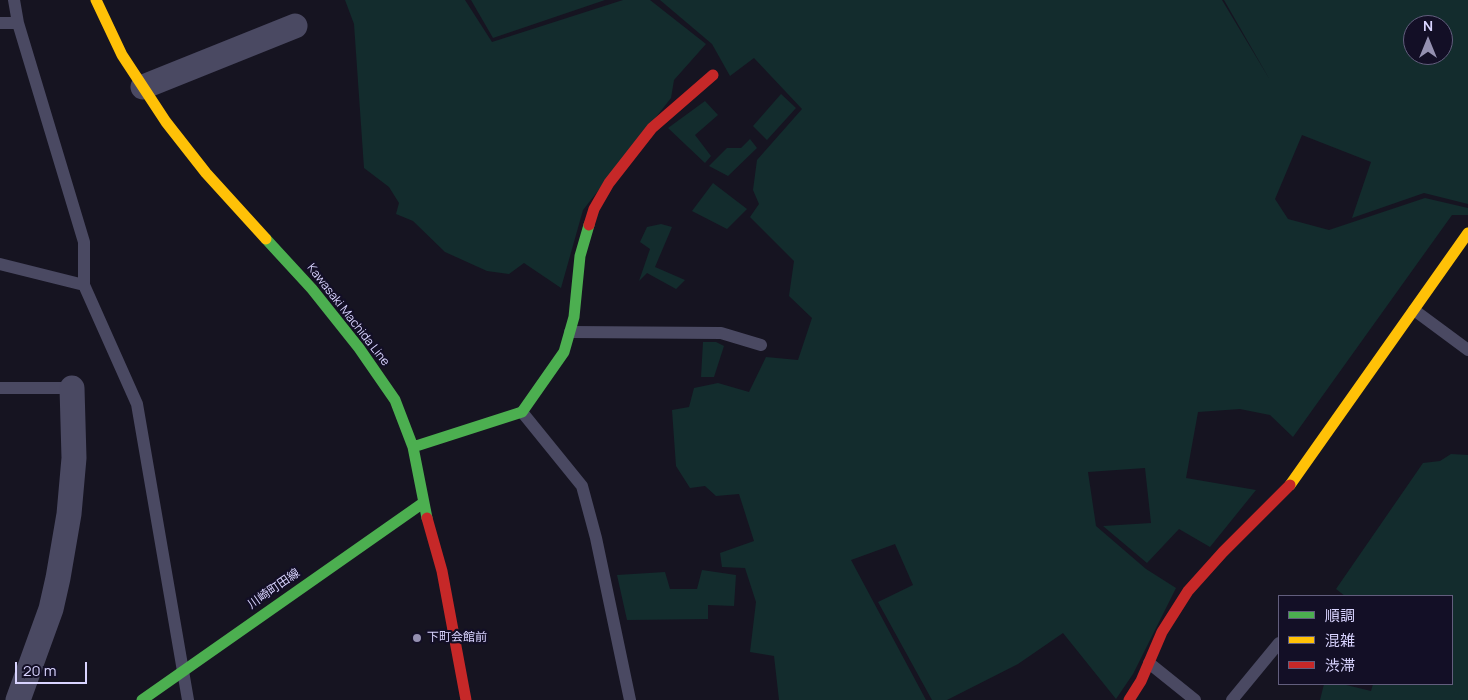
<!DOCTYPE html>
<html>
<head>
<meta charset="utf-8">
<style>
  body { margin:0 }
  #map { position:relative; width:1468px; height:700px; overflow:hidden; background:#161421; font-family:Manrope,"Noto Sans JP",sans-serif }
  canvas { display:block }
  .legend { position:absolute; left:1278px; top:595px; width:175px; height:90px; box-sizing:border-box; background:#130f26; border:1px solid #625e7d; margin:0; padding:6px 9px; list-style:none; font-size:15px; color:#d9d4ff }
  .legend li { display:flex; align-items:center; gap:10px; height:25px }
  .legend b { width:25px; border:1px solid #625e7d }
  .north { position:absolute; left:1403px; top:15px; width:50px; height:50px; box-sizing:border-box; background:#130f26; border:1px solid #625e7d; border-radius:50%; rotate:0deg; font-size:14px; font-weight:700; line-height:20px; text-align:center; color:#d9d4ff }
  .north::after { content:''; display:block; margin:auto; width:18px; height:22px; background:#9591b1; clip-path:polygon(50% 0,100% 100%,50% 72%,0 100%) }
  .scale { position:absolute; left:15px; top:662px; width:72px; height:22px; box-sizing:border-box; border:2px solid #d9d4ff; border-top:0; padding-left:6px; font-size:15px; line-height:18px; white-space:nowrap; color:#d9d4ff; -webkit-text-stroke:4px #130f26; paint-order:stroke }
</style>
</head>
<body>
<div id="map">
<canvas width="1468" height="700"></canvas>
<ul class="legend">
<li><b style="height:6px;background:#4caf50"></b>順調</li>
<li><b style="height:6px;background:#ffc107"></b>混雑</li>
<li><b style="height:6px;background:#c62828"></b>渋滞</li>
</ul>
<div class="north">N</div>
<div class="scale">20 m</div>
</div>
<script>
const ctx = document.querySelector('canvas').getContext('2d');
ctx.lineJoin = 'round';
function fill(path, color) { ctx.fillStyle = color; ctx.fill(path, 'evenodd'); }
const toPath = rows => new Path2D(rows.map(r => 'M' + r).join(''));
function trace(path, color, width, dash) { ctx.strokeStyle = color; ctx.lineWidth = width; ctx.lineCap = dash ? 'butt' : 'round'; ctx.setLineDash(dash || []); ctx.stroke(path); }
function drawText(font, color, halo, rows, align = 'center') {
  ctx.font = font + ' Manrope,"Noto Sans JP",sans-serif'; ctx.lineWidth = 4.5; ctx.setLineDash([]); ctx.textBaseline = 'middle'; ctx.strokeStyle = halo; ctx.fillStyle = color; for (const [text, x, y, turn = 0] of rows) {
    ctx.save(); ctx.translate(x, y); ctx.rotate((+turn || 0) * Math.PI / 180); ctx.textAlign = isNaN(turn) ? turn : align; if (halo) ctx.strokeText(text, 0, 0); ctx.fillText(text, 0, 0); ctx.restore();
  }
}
const green = toPath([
  [345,0,465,0,492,42,623,0,650,0,706,44,674,80,671,98,583,210,561,288,524,263,509,274,487,271,445,252,413,221,396,214,399,203,389,187,364,168,354,24],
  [471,0,605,0,493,38],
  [660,0,1222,0,1270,80,1224,0,1468,0,1468,204,1424,193,1352,218,1371,162,1302,135,1275,199,1288,219,1329,230,1425,198,1468,208,1468,215,1452,215,1293,437,1270,415,1240,409,1198,412,1186,478,1256,490,1210,547,1179,529,1147,563,1103,526,1151,523,1145,468,1088,472,1096,526,1146,569,1176,588,1133,674,1116,699,1063,633,1018,664,947,700,932,700,878,602,913,585,895,544,851,560,926,700,779,700,774,656,750,652,756,602,745,568,722,567,720,553,754,541,739,494,716,496,705,486,690,488,676,466,672,410,689,407,694,388,718,383,749,392,766,357,798,360,812,318,789,296,794,261,750,217,759,204,753,190,757,160,802,109,754,58,730,76,712,44],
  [1413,25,1443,25,1443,55,1413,55],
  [781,94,796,108,767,140,753,126],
  [705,101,718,115,695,135,711,156,705,163,668,128],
  [750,139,757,148,728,176,709,166,727,148,741,148],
  [713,183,747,209,727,229,692,211],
  [661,224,672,227,655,267,685,280,676,289,647,273,639,281,650,249,640,242,647,227],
  [703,342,716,342,724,346,714,377,701,377],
  [1451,454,1468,455,1468,700,1320,700,1324,684,1342,684,1371,691,1373,684,1452,684,1452,596,1345,596,1336,589,1423,463,1440,461],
  [702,570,736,575,734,606,708,605,708,619,627,620,617,575,665,572,670,589,697,589]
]);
const lane = toPath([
  [14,0,18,23,84,242,84,285,137,404,188,700],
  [0,23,18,23],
  [0,264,84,285],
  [1414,310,1468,350],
  [570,332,721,333,761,345],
  [0,388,72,388],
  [522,412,582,486,596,538,630,700],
  [1149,663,1195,700],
  [1232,700,1279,643]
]);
const street = toPath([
  [143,87,295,26],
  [18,700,51,609,58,578,69,514,74,458,72,388]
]);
const fast = toPath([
  [266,239,312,289,359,348,395,400,413,447,427,518],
  [413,447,522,412,564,352,574,317,580,256,589,225],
  [142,700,423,503]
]);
const slow = toPath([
  [96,0,122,55,166,122,206,173,266,239],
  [1290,485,1468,233]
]);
const jam = toPath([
  [589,225,594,209,609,183,652,128,713,75],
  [427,518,442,571,466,700],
  [1129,700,1141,681,1162,632,1188,591,1223,552,1290,485]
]);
const markers = [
  [417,638,5,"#9591b1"]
];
const streetNames = [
  ["Kawasaki Machida Line",348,315,52],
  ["川崎町田線",274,589,-35]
];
const poiNames = [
  ["下町会館前",427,638]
];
fill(green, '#132c2d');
trace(lane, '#4a4962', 12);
trace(street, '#4a4962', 25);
trace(fast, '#4caf50', 11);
trace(slow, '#ffc107', 11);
trace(jam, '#c62828', 11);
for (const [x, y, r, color] of markers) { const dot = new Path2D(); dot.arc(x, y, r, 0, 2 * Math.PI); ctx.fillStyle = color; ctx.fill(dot); trace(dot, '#130f26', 2); }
drawText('12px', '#d9d4ff', '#130f26', streetNames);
drawText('12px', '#d9d4ff', '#130f26', poiNames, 'left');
</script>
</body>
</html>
